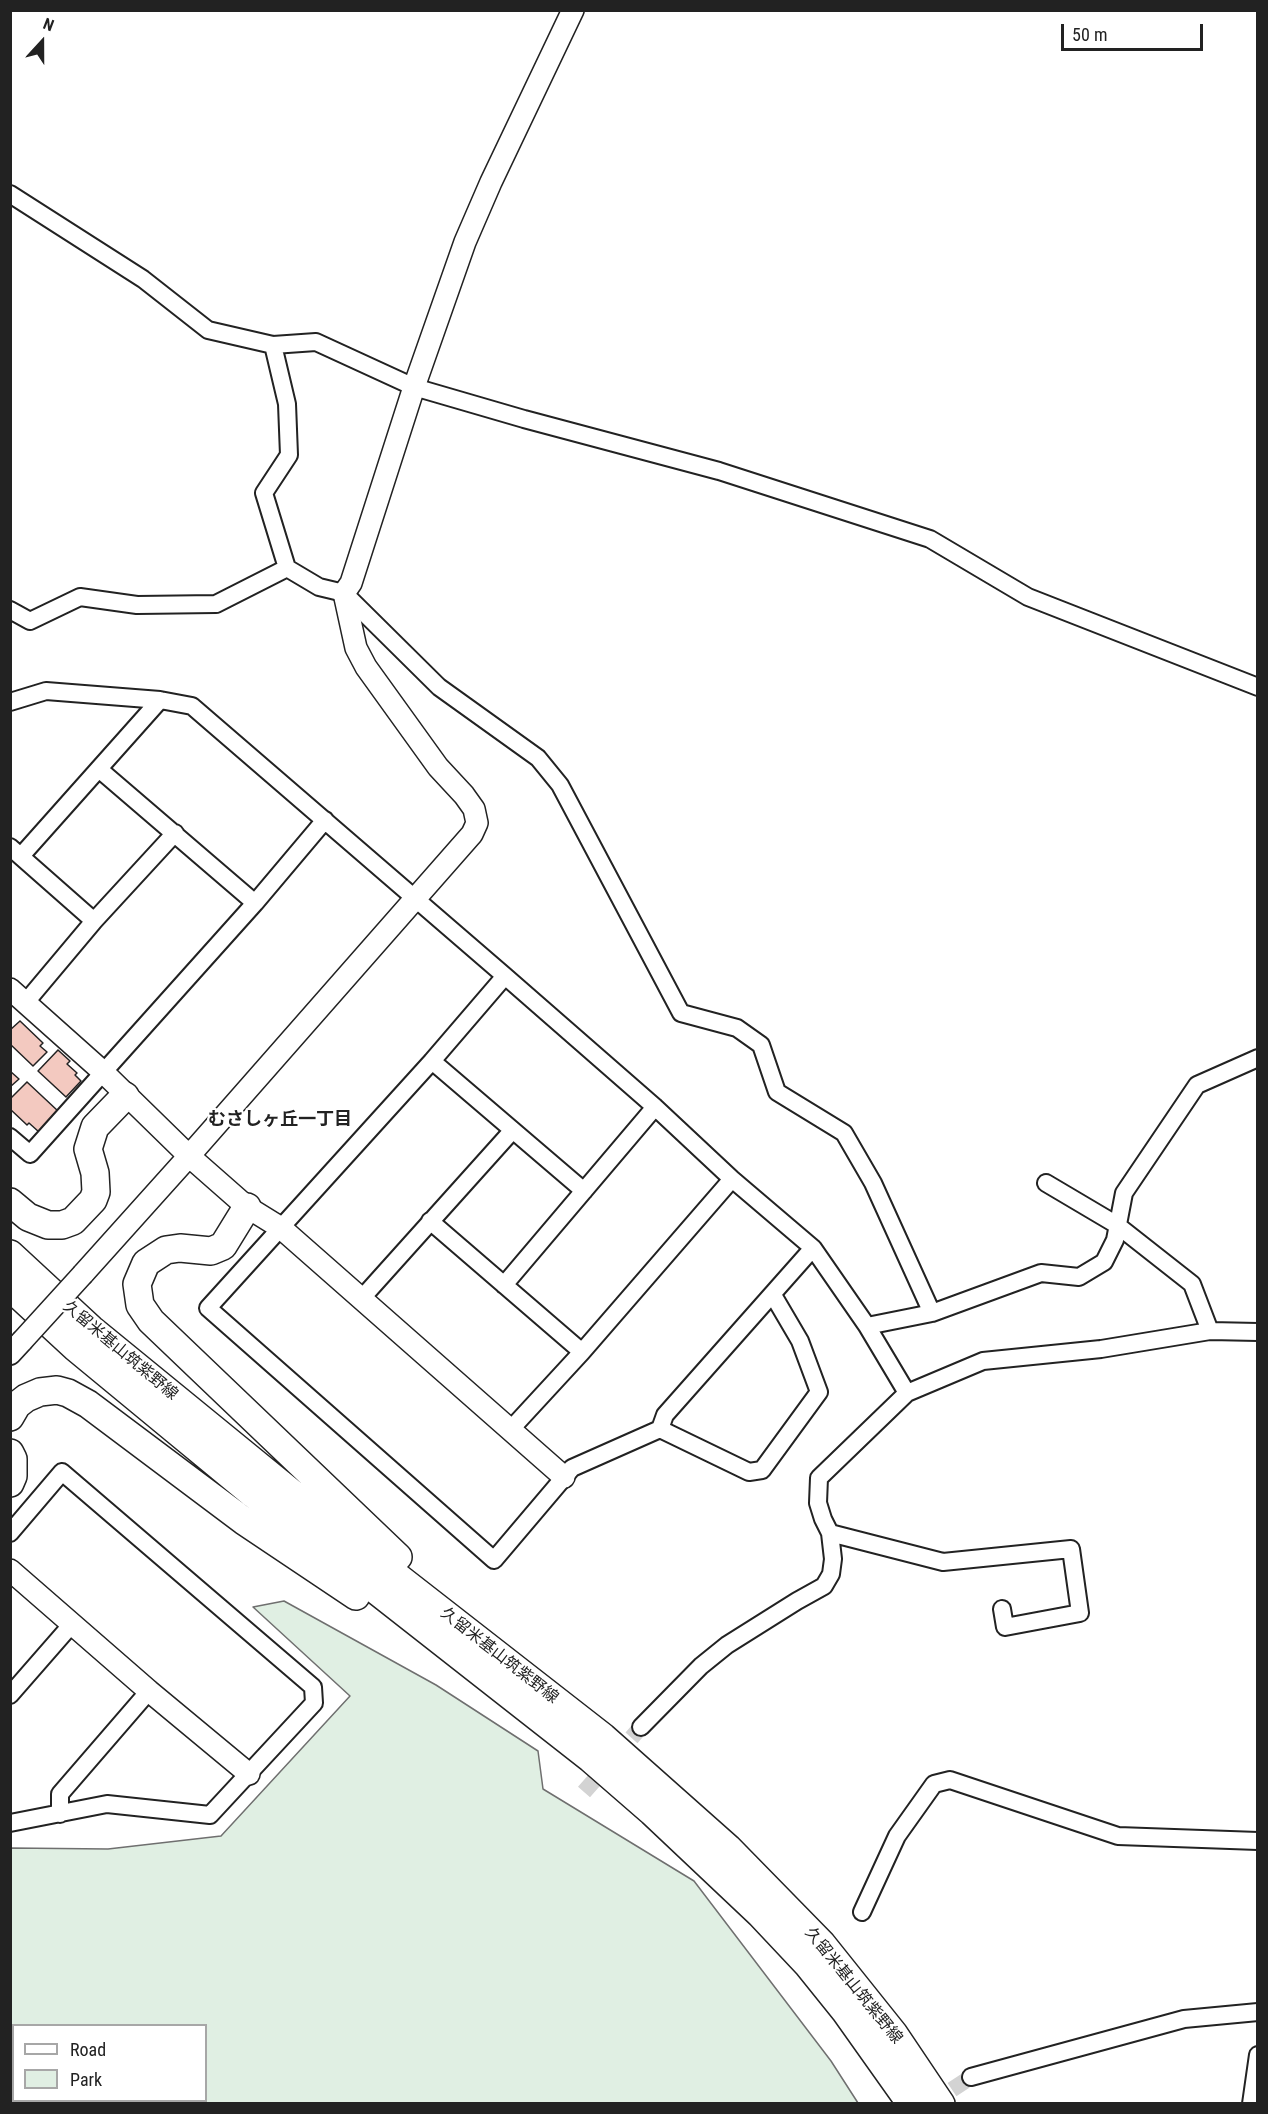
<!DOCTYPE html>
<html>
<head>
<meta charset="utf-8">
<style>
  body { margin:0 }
  #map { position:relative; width:1268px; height:2114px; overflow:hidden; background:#fff; font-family:"Roboto Condensed",sans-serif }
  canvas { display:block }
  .frame { position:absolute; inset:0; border:12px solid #222; pointer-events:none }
  .legend { position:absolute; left:12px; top:2024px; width:195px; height:78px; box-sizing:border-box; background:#fff; border:2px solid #a7a7a7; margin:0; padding:8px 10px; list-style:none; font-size:18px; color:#222 }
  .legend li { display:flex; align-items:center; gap:12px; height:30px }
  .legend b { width:30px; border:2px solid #a7a7a7 }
  .north { position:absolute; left:12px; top:12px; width:60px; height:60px; -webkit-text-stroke:4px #fff; paint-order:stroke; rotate:21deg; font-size:16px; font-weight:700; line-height:24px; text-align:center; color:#222 }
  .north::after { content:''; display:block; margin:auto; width:21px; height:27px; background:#222; clip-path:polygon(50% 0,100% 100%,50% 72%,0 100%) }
  .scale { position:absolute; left:1061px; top:24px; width:142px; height:27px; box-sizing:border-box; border:3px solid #222; border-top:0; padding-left:8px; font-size:18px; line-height:21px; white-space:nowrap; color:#222; -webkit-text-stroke:4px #fff; paint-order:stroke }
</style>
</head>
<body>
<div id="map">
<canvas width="1268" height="2114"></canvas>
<div class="frame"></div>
<ul class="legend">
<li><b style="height:8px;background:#fff"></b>Road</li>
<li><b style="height:16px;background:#e0efe3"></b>Park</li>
</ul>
<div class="north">N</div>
<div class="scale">50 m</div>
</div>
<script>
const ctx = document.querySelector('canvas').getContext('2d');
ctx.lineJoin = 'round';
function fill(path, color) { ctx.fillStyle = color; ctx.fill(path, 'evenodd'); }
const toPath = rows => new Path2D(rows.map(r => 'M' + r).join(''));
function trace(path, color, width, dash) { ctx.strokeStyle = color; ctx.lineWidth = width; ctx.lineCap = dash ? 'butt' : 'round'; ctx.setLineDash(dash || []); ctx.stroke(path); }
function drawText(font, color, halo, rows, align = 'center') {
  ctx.font = font + ' "Roboto Condensed","Noto Sans JP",sans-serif'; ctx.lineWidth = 4.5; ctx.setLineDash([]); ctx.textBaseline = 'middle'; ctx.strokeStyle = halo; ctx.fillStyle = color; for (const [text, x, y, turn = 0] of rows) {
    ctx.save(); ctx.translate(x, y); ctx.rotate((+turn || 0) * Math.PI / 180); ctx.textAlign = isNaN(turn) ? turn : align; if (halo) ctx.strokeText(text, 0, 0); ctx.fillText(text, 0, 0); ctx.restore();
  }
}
const green = toPath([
  [284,1601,436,1685,538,1751,543,1789,694,1881,831,2061,858,2103,11,2103,11,1848,108,1849,221,1836,350,1696,253,1607,284,1601],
  [14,2026,206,2026,206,2100,14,2100,14,2026]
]);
const building = toPath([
  [20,1021,43,1043,40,1046,47,1052,33,1066,10,1044,10,1030,20,1021],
  [58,1050,70,1061,67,1064,77,1073,75,1075,81,1081,66,1097,38,1071,58,1050],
  [10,1071,19,1079,10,1087,10,1071],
  [27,1082,58,1111,39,1132,29,1123,27,1125,10,1109,10,1099,27,1082]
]);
const minorTunnel = toPath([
  [584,1792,641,1727],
  [932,2103,971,2077]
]);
const minor = toPath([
  [10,194,143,279,208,330,273,345,316,342,414,387,524,419,719,471,930,539,1028,597,1258,687],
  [273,345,287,404,289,455,264,493,287,568,319,587,344,593,439,687,538,758,560,785,681,1013,737,1028,761,1045,777,1092,844,1133,873,1183,932,1313],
  [10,610,30,621,80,597,137,605,216,604,287,568],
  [10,702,46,691,160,700,192,706,505,976,655,1107,732,1179,813,1248,867,1326,907,1393],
  [100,770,255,903],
  [10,847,94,921],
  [21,856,160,700],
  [505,976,432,1061,208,1308,494,1560,572,1468,660,1429,665,1415,813,1248],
  [26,1002,94,921,175,833],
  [432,1061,584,1191],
  [10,1137,30,1154,255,903,325,820],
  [1046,1183,1117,1225,1192,1284,1210,1331],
  [430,1221,582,1352],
  [504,1285,655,1107],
  [362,1298,512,1131],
  [867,1326,932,1313,1041,1273,1079,1277,1104,1262,1115,1240,1124,1193,1197,1085,1258,1058],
  [511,1429,582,1352,732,1179],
  [660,1429,749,1472,762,1470,819,1392,800,1341,773,1295],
  [10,1533,62,1472,313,1687,314,1703,210,1815,107,1804,10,1823],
  [830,1533,943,1562,1071,1549,1080,1613,1005,1627,1002,1609],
  [10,1695,72,1624],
  [641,1727,701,1666,727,1645,797,1601,824,1586,831,1574,833,1559,830,1533,823,1519,818,1503,819,1478,907,1393,983,1361,1101,1349,1210,1331,1258,1332],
  [60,1814,60,1794,149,1691],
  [862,1912,897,1836,934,1784,950,1780,1118,1836,1258,1841],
  [971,2077,1184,2019,1258,2012],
  [1251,2104,1258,2055]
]);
const tertiary = toPath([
  [10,989,102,1071,189,1156,247,1207,281,1228,564,1477],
  [83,1274,189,1156,472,834,477,823,474,809,464,795,438,767,366,667,356,648,344,593,351,583,414,387,465,242,491,182,573,10],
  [10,1354,22,1341],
  [10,1570,149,1691,249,1774]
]);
const primary = toPath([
  [10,1202,28,1217,48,1225,62,1225,73,1221,93,1200,96,1192,95,1173,88,1149,95,1127,125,1096],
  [247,1207,223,1246,211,1251,180,1248,166,1250,146,1263,137,1284,140,1305,151,1321,398,1557],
  [10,1254,91,1329,331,1525,603,1737,728,1848,822,1944,894,2034,941,2104],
  [10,1287,76,1348,253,1494,591,1759,652,1812,760,1914,808,1965,845,2011,911,2104],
  [10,1417,17,1405,26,1398,40,1392,57,1390,68,1393,88,1404,244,1521,356,1596],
  [10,1453,13,1459,13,1476,10,1483]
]);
const tertiaryBridge = toPath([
  [22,1341,83,1274]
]);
const streetNames = [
  ["久留米基山筑紫野線",120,1351,40],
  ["久留米基山筑紫野線",499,1656,38],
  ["久留米基山筑紫野線",853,1986,51]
];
const neighbourhoodNames = [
  ["むさしヶ丘一丁目",280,1120]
];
fill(green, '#e0efe3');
trace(green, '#6f6f6f', 1.5);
fill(building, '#f3c9c0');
trace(building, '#222', 1.5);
trace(minorTunnel, '#d3d3d3', 16, [16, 8]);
trace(minor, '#222', 20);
trace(tertiary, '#222', 24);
trace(primary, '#222', 30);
trace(minor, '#fff', 16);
trace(tertiary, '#fff', 21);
trace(primary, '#fff', 27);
trace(tertiaryBridge, '#222', 24, []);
trace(tertiaryBridge, '#fff', 21);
drawText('16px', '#222', '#fff', streetNames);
drawText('bold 18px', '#222', '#fff', neighbourhoodNames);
</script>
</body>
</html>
